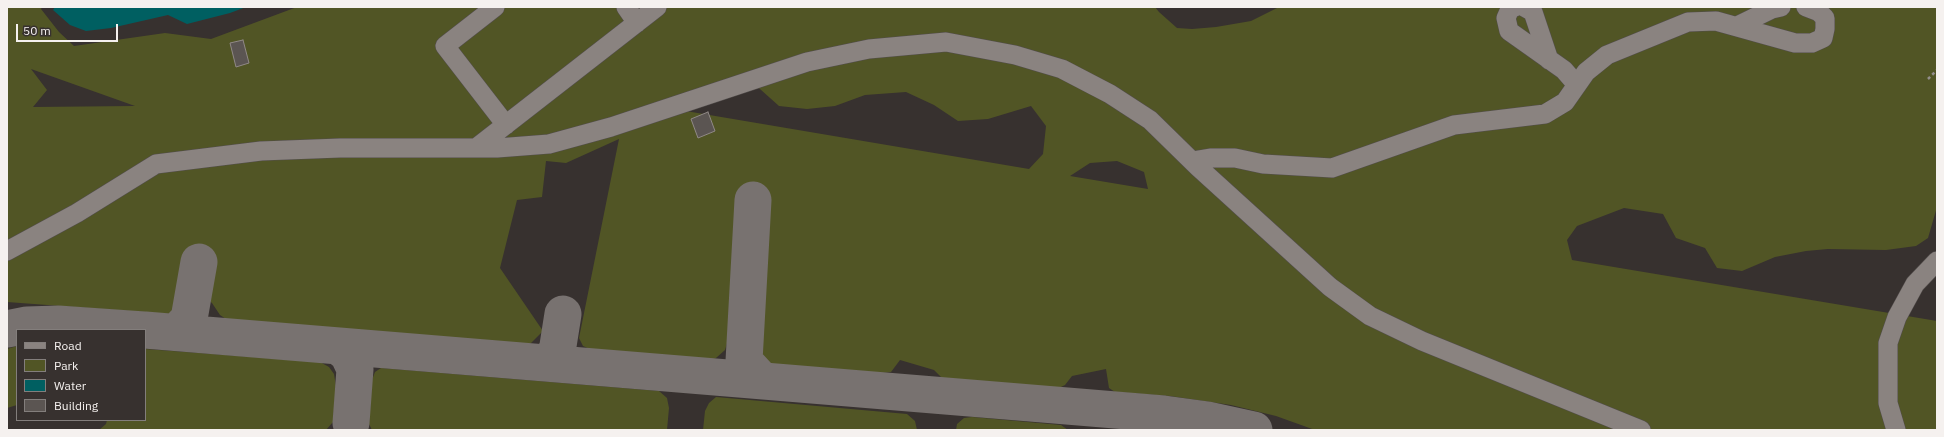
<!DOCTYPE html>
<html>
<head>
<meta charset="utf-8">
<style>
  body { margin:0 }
  #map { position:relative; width:1944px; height:437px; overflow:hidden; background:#37312f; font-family:"IBM Plex Sans",sans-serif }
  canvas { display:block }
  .frame { position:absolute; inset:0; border:8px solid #f5f1ef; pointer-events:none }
  .legend { position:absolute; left:16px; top:329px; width:130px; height:92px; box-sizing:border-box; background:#37312f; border:1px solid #837e7c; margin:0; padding:5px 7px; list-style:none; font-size:12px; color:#f5f1ef }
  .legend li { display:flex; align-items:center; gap:8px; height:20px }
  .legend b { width:20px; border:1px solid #837e7c }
  .scale { position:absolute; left:16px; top:24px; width:102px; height:18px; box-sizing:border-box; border:2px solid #f5f1ef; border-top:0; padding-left:5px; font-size:12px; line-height:14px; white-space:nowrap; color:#f5f1ef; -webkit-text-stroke:3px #37312f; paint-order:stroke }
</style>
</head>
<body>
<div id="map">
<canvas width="1944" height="437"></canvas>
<div class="frame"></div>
<ul class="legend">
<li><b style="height:5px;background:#8a8380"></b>Road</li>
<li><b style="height:11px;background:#515525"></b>Park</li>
<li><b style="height:11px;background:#005f61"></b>Water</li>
<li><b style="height:11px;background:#5b5552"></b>Building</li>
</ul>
<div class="scale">50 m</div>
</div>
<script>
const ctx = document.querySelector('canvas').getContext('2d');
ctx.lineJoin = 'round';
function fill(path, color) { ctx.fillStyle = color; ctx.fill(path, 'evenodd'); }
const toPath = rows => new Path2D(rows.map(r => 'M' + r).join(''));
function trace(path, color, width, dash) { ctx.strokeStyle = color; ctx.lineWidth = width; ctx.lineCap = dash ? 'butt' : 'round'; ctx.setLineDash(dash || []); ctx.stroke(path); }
const green = toPath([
  [7,7,42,7,41,9,59,32,74,46,165,33,211,39,297,7,1155,7,1159,12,1177,28,1192,29,1216,27,1251,21,1279,7,1937,7,1937,207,1928,238,1916,246,1886,250,1828,249,1806,251,1775,257,1742,271,1717,268,1705,248,1676,238,1663,214,1624,208,1577,226,1567,240,1572,260,1937,321,1937,430,1315,430,1276,416,1231,405,1170,396,1115,392,1109,388,1106,369,1072,376,1065,385,1057,389,947,380,942,378,934,370,900,360,891,372,881,373,772,364,764,361,758,354,757,347,766,213,725,350,716,358,708,361,592,350,583,346,579,338,619,139,566,163,546,161,542,197,517,200,500,268,543,331,531,343,523,345,226,319,220,315,212,303,182,278,177,309,169,314,7,302],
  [31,69,135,106,33,107,47,90],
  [751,81,779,106,807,109,835,106,865,95,906,92,934,105,958,121,988,119,1031,106,1046,126,1043,154,1029,169,668,108],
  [1117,161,1144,172,1148,189,1070,176,1090,163],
  [17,346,17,405,7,408,7,349],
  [145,349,320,362,329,367,334,374,336,386,333,422,326,430,99,430,106,424,107,420,145,420],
  [381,368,659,391,667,398,669,408,667,430,372,430,369,424,372,380,375,372],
  [716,397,907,414,915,421,917,430,703,430,705,411,709,403],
  [972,417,1061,425,1068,430,956,430,957,424,964,418]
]);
const water = toPath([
  [55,7,246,7,230,13,187,24,168,15,111,28,86,31,70,25,53,10]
]);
const taxiway = toPath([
  [753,200,744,361,757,375],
  [183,325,189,319,199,262],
  [7,329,27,325,58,324,144,330],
  [145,330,1164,414,1208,420,1254,430],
  [338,346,348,354,355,369,351,423],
  [552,357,557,352,563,314]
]);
const building = toPath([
  [243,40,249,63,236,67,230,43,243,40],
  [708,112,715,131,698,138,691,119,708,112]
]);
const path = toPath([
  [1928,79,1937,70]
]);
const minor = toPath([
  [495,7,445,46,506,125],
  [626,7,637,23],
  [1515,7,1510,9,1506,18,1509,31,1564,70,1577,85],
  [1524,7,1533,12,1549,60],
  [1737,26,1772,9,1781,7],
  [476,148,657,7],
  [1192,161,1210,158,1235,158,1263,164,1332,168,1454,125,1545,114,1565,102,1586,72,1607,55,1688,22,1716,21,1795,43,1812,43,1823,38,1825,29,1825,18,1819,12,1806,7],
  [7,251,77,213,156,164,261,151,340,148,497,148,549,144,611,127,807,62,869,49,946,42,1015,55,1062,69,1110,94,1150,120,1198,167,1330,287,1370,316,1422,341,1641,430],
  [1896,430,1888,403,1888,343,1897,317,1915,284,1937,261]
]);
fill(green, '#515525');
fill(water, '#005f61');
trace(taxiway, '#787270', 37);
fill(building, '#5b5552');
trace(building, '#908986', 1);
trace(minor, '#524d4b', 20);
trace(path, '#938e8c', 2.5, [3, 3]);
trace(minor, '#8a8380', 19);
</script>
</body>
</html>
